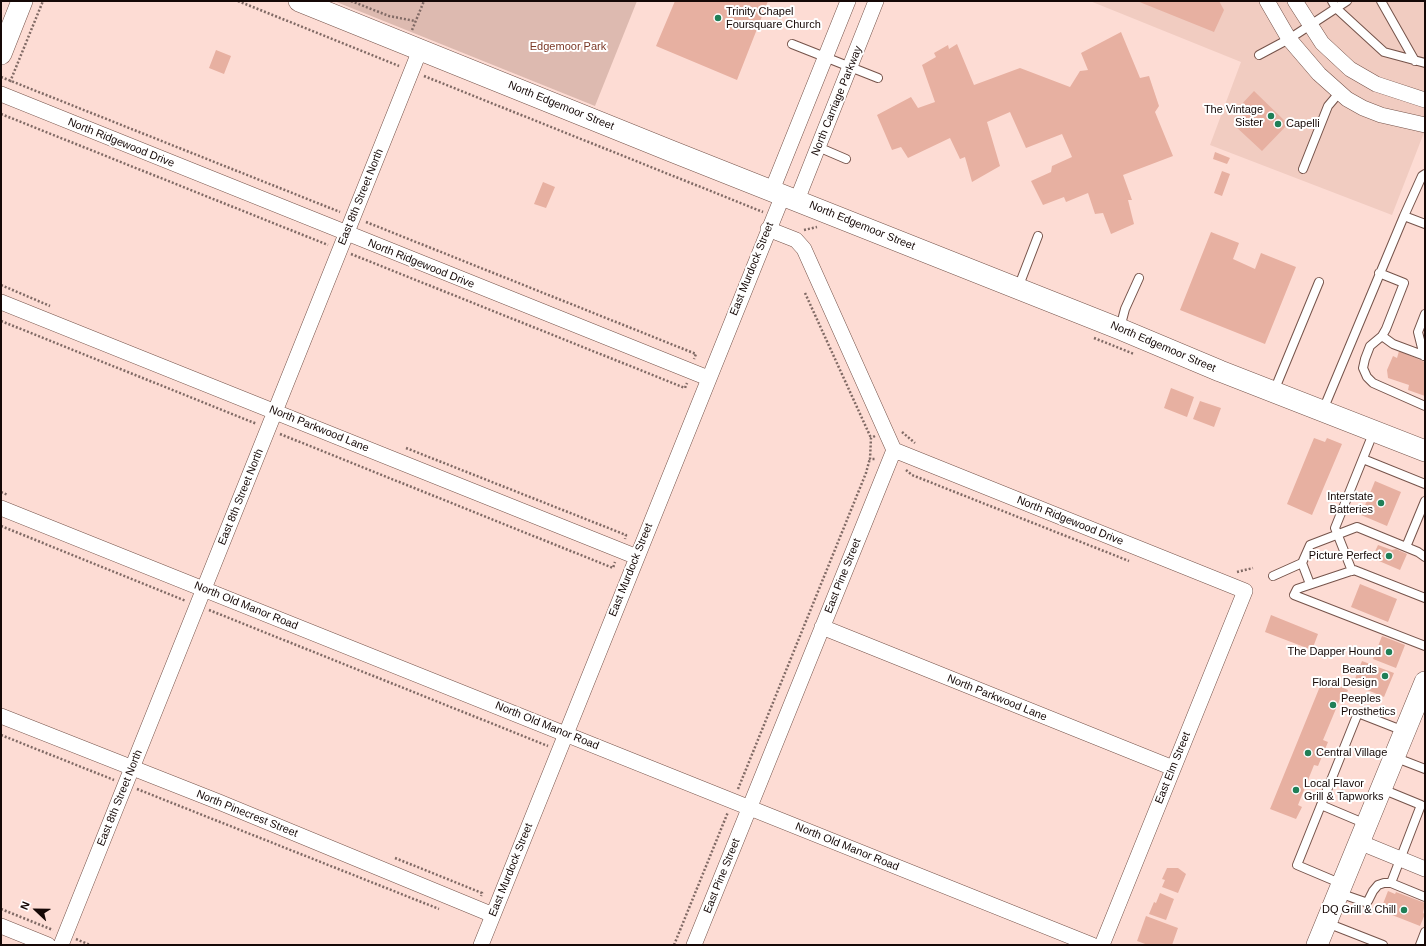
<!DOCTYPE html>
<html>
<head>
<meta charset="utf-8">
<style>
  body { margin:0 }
  #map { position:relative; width:1426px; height:946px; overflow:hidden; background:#fddcd4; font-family:Helvetica,sans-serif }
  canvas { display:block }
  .frame { position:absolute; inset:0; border:2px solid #150806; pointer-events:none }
  .north { position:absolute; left:16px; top:890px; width:40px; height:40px; -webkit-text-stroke:3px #fff; paint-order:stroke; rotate:292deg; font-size:11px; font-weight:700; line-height:16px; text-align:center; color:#150806 }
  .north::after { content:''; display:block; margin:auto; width:14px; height:18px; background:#150806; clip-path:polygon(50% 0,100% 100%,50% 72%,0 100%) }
</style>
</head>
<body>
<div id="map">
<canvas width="1426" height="946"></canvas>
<div class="frame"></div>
<div class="north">N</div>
</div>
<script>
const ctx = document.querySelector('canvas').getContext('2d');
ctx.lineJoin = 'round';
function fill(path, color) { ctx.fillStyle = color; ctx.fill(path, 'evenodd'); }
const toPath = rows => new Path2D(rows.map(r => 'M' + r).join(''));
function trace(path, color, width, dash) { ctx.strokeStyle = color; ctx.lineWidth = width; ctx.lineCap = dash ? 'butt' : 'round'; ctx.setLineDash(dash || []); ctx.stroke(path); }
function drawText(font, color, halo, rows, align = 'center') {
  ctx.font = font + ' Helvetica,sans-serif'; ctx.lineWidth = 4; ctx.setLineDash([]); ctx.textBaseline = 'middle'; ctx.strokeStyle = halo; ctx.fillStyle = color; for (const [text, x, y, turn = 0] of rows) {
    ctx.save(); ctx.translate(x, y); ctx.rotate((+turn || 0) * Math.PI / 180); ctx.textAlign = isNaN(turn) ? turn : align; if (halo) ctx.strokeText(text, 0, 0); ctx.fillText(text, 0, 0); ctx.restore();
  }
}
const built = toPath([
  [1090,1,1425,1,1425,130,1392,215,1210,145,1241,62]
]);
const green = toPath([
  [334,1,637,1,595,106]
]);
const building = toPath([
  [675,1,768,1,737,80,656,46],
  [1137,1,1219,1,1224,10,1214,32],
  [1121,32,1140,78,1149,76,1159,106,1155,112,1173,156,1123,175,1132,200,1128,200,1134,224,1111,234,1103,213,1095,214,1088,193,1066,202,1064,197,1043,205,1031,181,1051,172,1052,166,1072,157,1062,134,1026,148,1010,112,987,122,1000,166,972,182,965,157,960,159,950,138,908,158,901,147,892,150,877,115,911,97,918,108,935,102,922,65,936,57,934,53,948,45,949,49,957,44,974,85,1020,68,1070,87,1080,71,1088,70,1081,53],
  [216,50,231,56,224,74,209,68],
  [1254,91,1288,124,1262,151,1234,125,1246,112,1240,106],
  [1215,152,1230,158,1227,164,1213,159],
  [1222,171,1230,174,1222,196,1214,193],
  [543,182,555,187,546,208,534,204],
  [1211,232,1239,243,1233,259,1255,269,1261,253,1296,267,1265,344,1180,310],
  [1399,351,1425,362,1425,396,1408,390,1409,385,1388,378,1387,370,1393,356,1397,358],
  [1171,388,1194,397,1187,417,1164,408],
  [1200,401,1221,408,1214,427,1193,419],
  [1314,438,1325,442,1327,438,1342,444,1312,515,1287,504],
  [1375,481,1401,492,1387,526,1361,515],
  [1378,545,1392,550,1396,549,1407,554,1400,570,1372,558],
  [1360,584,1397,599,1388,622,1351,607],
  [1271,615,1318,634,1312,650,1265,632],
  [1382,636,1405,645,1396,668,1373,659],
  [1362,661,1394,673,1384,697,1353,684],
  [1323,679,1348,690,1344,701,1340,699,1323,740,1328,742,1318,766,1314,765,1298,805,1302,807,1296,819,1270,809],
  [1167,868,1178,868,1186,874,1178,893,1162,887,1165,880,1162,879],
  [1388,891,1395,894,1396,892,1425,903,1423,913,1425,914,1420,926,1387,913,1388,911,1381,909],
  [1160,893,1174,899,1166,920,1149,914,1154,902,1156,903],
  [1146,916,1178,928,1172,945,1148,945,1137,941]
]);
const path = toPath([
  [238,1,399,66],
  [351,1,389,16,415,21],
  [412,30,424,1],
  [424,76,763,212],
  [1,77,340,212],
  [10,82,43,1],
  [1,114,328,245],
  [366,222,696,354,694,359],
  [804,230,817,227],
  [351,254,685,388,687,383],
  [1,285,50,306],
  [805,293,871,438],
  [1,321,257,424],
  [1094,338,1134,354],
  [902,432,915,443],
  [280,434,613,568,615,562],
  [875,436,871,438,870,459,876,459],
  [406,448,626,535,625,539],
  [906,470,912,475,1129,561],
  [1,492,8,495],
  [1,526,186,601],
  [1237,572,1253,568],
  [209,610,548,746],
  [1,735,114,780],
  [137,789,439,909],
  [738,789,866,473,870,458],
  [395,858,482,893,481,896],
  [1,909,53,930],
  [76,939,90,945],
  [1,945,2,945],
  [674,945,728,812]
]);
const lane = toPath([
  [1332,1,1336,8,1384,52,1425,63],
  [1381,1,1415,61],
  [792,44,878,78],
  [1259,55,1289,39,1347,1],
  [818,147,846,159],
  [1303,169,1328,106,1339,93],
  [1404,216,1425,224],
  [1379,273,1404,283,1386,329,1382,336,1370,346,1365,359,1363,368,1367,377,1373,383,1425,406],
  [1018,288,1038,236],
  [1120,328,1125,309,1139,278],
  [1382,336,1393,344,1425,356],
  [1424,356,1418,332,1425,314],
  [1274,391,1319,282],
  [1323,410,1404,216,1422,176,1425,174],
  [1363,459,1425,484],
  [1406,547,1425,501],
  [1302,563,1310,584],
  [1352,571,1335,528,1374,431],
  [1273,576,1302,563,1310,545,1357,527,1418,552,1425,557],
  [1425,598,1354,570,1297,589,1294,595,1425,646],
  [1394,757,1425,769],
  [1382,789,1421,805,1391,883],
  [1321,805,1366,824],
  [1342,884,1297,865,1358,713,1404,731],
  [1339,893,1365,902,1368,901,1373,891,1378,885,1384,883,1391,883,1425,897],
  [1327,923,1383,945],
  [1420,945,1425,932]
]);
const street = toPath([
  [1267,1,1289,39,1319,74,1347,99,1363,108,1381,115,1425,125],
  [1295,1,1322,43,1350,69,1376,84,1425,100],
  [1,94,708,378],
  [772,190,848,1],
  [797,200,876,1],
  [1,302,637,557],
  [894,450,1245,591,1102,945],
  [1,508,1092,945],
  [822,627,1173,768],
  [1,716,219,802,493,915],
  [1359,842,1425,869],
  [1,926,48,945],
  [61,945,420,50],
  [481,945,783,195],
  [694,945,894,450,804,249,796,240,768,229]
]);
const secondary = toPath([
  [299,1,671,151,1120,329,1220,371,1425,451],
  [1,54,22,1],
  [1317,945,1425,682]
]);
const markers = [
  [718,18,4,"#1f7f57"],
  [1271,116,4,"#1f7f57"],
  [1278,124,4,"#1f7f57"],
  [1381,503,4,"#1f7f57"],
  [1389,556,4,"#1f7f57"],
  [1389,652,4,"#1f7f57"],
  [1385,676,4,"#1f7f57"],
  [1333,705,4,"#1f7f57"],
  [1308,753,4,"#1f7f57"],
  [1296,790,4,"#1f7f57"],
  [1404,910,4,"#1f7f57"]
];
const poiNames = [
  ["Trinity Chapel",726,12,"left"],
  ["Foursquare Church",726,25,"left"],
  ["The Vintage",1263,110],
  ["Sister",1263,123],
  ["Capelli",1286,124,"left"],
  ["Interstate",1373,497],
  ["Batteries",1373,510],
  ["Picture Perfect",1381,556],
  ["The Dapper Hound",1381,652],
  ["Beards",1377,670],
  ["Floral Design",1377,683],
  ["Peeples",1341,699,"left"],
  ["Prosthetics",1341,712,"left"],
  ["Central Village",1316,753,"left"],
  ["Local Flavor",1304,784,"left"],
  ["Grill & Tapworks",1304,797,"left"],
  ["DQ Grill & Chill",1396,910]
];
const parkNames = [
  ["Edgemoor Park",568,47]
];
const streetNames = [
  ["North Carriage Parkway",837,101,-68],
  ["North Edgemoor Street",561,106,22],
  ["North Ridgewood Drive",121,143,22],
  ["East 8th Street North",361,197,-68],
  ["North Edgemoor Street",862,226,22],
  ["North Ridgewood Drive",421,264,22],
  ["East Murdock Street",752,269,-68],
  ["North Edgemoor Street",1163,347,23],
  ["North Parkwood Lane",319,429,22],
  ["East 8th Street North",241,497,-68],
  ["North Ridgewood Drive",1070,521,22],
  ["East Murdock Street",631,570,-68],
  ["East Pine Street",843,576,-68],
  ["North Old Manor Road",246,606,22],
  ["North Parkwood Lane",997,698,22],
  ["North Old Manor Road",547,726,22],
  ["East Elm Street",1173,768,-68],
  ["East 8th Street North",120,798,-68],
  ["North Pinecrest Street",247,814,22],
  ["North Old Manor Road",847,847,22],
  ["East Murdock Street",511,870,-68],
  ["East Pine Street",722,876,-68]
];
fill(built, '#f1ccc1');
fill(green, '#ddbab0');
fill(building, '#e7b0a1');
trace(lane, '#75534a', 10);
trace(street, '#75534a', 16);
trace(secondary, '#75534a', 22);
trace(path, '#806a65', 2.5, [2, 2]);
trace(lane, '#fff', 8);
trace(street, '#fff', 15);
trace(secondary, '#fff', 21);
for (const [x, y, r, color] of markers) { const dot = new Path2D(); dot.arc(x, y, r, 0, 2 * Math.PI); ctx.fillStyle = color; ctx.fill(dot); trace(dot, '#fff', 1.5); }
drawText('11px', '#150806', '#fff', poiNames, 'right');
drawText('11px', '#7c3927', '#fff', parkNames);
drawText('11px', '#150806', '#fff', streetNames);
</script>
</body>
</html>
